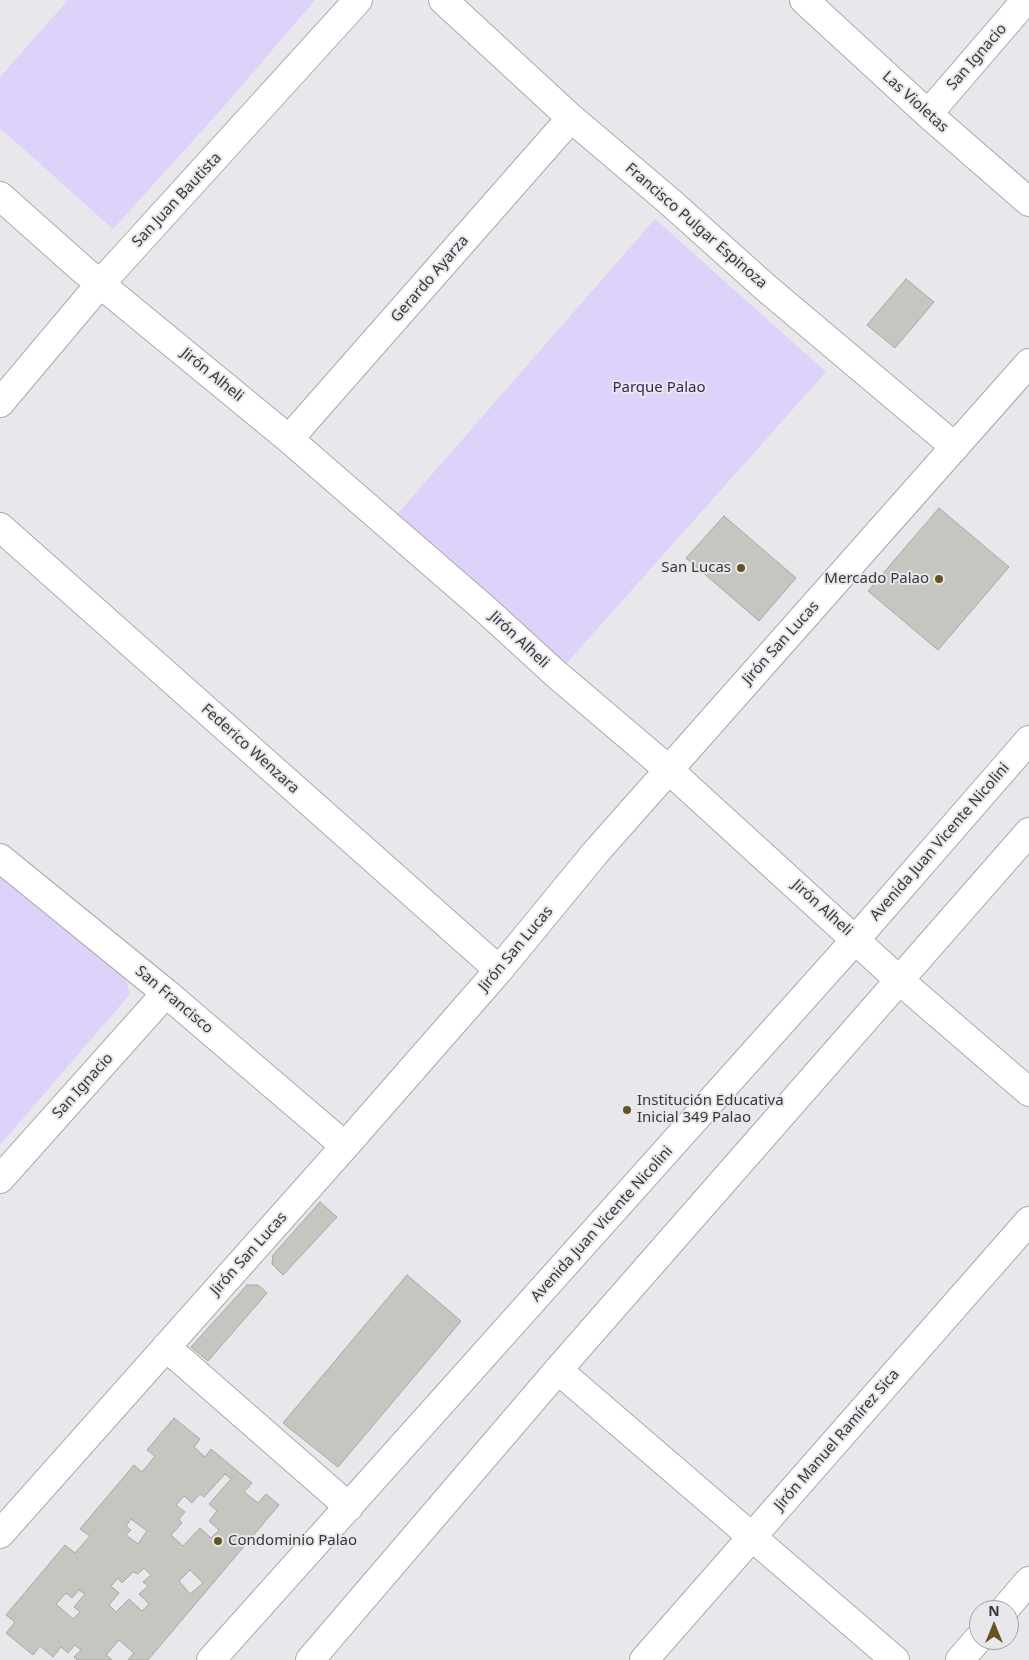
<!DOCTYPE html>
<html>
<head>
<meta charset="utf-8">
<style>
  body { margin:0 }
  #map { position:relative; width:1029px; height:1660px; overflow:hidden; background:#e8e7eb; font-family:"Noto Sans",sans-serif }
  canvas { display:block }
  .north { position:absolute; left:969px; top:1600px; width:50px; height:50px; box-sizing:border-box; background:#e8e7eb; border:1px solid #a2a1a4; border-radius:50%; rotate:0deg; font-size:14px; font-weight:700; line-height:20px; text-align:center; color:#383839 }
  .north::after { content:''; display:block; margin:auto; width:18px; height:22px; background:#655422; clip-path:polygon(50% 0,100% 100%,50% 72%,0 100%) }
</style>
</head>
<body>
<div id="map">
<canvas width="1029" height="1660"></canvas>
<div class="north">N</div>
</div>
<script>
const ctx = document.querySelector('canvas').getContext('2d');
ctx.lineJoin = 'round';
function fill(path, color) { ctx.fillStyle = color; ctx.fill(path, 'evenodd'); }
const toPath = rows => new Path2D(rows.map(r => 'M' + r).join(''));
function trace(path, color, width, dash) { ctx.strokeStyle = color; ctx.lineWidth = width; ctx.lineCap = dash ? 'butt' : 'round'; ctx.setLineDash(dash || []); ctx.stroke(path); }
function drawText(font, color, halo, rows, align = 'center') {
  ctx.font = font + ' "Noto Sans",sans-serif'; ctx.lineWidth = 4; ctx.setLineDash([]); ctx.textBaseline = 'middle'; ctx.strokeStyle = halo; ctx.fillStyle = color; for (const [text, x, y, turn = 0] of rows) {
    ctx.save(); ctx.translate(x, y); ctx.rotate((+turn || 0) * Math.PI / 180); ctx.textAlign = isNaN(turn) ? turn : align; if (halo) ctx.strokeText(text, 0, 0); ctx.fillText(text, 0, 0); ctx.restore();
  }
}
const green = toPath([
  [68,0,315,0,227,103,113,229,0,128,0,77],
  [655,219,826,372,564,666,393,519],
  [0,868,124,974,130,994,0,1145]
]);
const building = toPath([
  [906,279,934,302,895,348,867,325,906,279],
  [939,508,1009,567,938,650,868,591,939,508],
  [724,516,796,578,759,621,686,558,724,516],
  [320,1202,337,1217,283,1275,272,1264,273,1255,320,1202],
  [407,1275,461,1321,338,1467,283,1423,407,1275],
  [247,1285,258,1285,267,1293,208,1361,191,1347,247,1285],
  [174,1418,200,1439,194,1447,205,1457,211,1449,252,1483,244,1492,258,1503,266,1494,279,1505,148,1660,128,1660,134,1653,119,1640,106,1655,112,1660,77,1660,74,1657,81,1650,75,1645,68,1653,61,1647,53,1657,40,1646,33,1655,6,1633,15,1622,6,1615,65,1545,75,1553,90,1536,80,1529,134,1465,142,1472,155,1456,147,1450,174,1418],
  [225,1474,231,1479,209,1504,217,1511,209,1521,219,1530,211,1538,200,1528,183,1546,171,1535,182,1523,179,1519,185,1512,176,1505,184,1496,192,1503,200,1494,204,1497,225,1474],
  [131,1519,147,1531,138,1544,126,1535,131,1530,126,1526,131,1519],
  [144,1568,151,1575,143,1582,148,1586,139,1594,149,1604,142,1611,129,1599,116,1612,109,1605,119,1593,111,1586,118,1578,122,1583,133,1572,138,1574,144,1568],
  [190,1570,203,1583,190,1594,179,1581,190,1570],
  [79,1590,85,1594,74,1607,80,1612,73,1619,56,1604,66,1593,72,1598,79,1590]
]);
const minor = toPath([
  [443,0,571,118,669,201,765,287,955,447],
  [804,0,928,114,1029,202],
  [928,114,1026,0],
  [0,196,82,269,289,439,486,610,556,674,669,770,899,980,1029,1092],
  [0,403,100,284,358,0],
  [289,439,571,118],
  [0,527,499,970],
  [0,858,166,993,345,1146],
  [0,1179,166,993],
  [166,1347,349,1507],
  [558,1370,895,1660],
  [0,1534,345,1146,499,970,596,852,1029,363],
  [1004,1610,1029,1581],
  [211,1660,856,939,1029,740],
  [310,1660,558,1370,1029,832],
  [644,1660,1029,1221],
  [960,1660,979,1638]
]);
const markers = [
  [741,568,5,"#655422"],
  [939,579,5,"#655422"],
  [627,1110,5,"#655422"],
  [218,1541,5,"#655422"]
];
const streetNames = [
  ["San Ignacio",977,57,-49],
  ["Las Violetas",915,102,42],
  ["San Juan Bautista",177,200,-47],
  ["Francisco Pulgar Espinoza",696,226,41],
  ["Gerardo Ayarza",430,279,-49],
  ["Jirón Alheli",212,375,39],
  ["Jirón Alheli",519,640,43],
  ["Jirón San Lucas",781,643,-48],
  ["Federico Wenzara",250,749,42],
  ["Avenida Juan Vicente Nicolini",940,842,-49],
  ["Jirón Alheli",822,908,42],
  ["Jirón San Lucas",516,949,-50],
  ["San Francisco",174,1000,40],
  ["San Ignacio",83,1086,-48],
  ["Avenida Juan Vicente Nicolini",602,1224,-48],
  ["Jirón San Lucas",249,1254,-48],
  ["Jirón Manuel Ramírez Sica",837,1440,-49]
];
const parkNames = [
  ["Parque Palao",659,388]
];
const poiNames = [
  ["San Lucas",731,568],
  ["Mercado Palao",929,579],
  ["Institución Educativa",637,1101,"left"],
  ["Inicial 349 Palao",637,1118,"left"],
  ["Condominio Palao",228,1541,"left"]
];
fill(green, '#ded1fa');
fill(building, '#c6c5c0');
trace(building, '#a8a7a2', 1);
trace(minor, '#aaa9ad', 30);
trace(minor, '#fff', 28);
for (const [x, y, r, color] of markers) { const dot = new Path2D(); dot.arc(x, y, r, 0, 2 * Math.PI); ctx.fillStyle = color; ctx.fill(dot); trace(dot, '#e8e7eb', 2); }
drawText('15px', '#383839', '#e8e7eb', streetNames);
drawText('15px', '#382457', '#e8e7eb', parkNames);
drawText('15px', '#383839', '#e8e7eb', poiNames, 'right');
</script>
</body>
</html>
